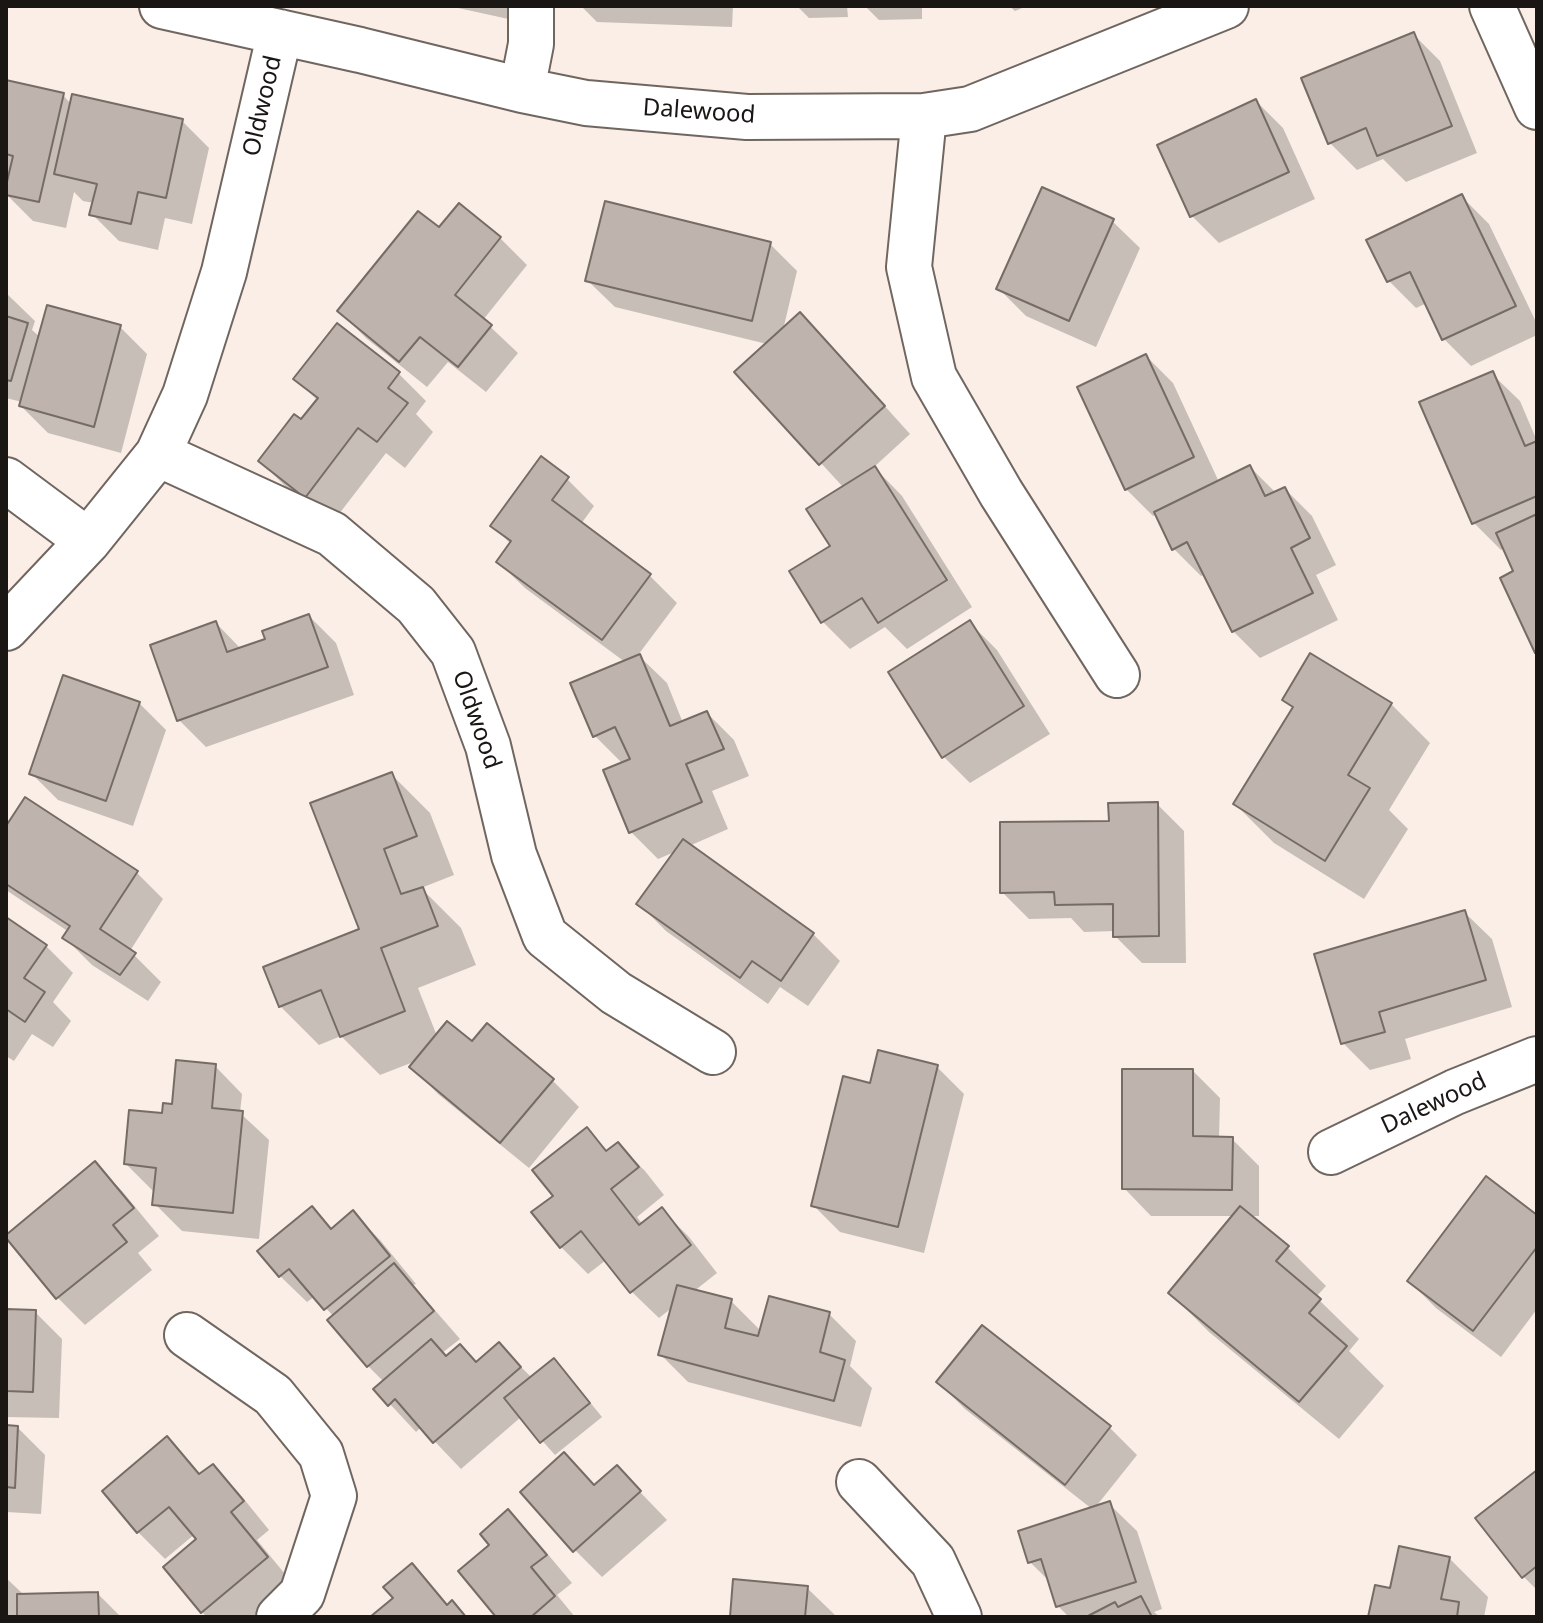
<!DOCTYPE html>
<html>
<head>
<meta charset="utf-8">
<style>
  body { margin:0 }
  #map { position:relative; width:1543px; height:1623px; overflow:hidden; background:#faeee7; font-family:"Noto Sans",sans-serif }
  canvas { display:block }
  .frame { position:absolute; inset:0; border:8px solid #191613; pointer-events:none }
</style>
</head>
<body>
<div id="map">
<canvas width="1543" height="1623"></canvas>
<div class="frame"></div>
</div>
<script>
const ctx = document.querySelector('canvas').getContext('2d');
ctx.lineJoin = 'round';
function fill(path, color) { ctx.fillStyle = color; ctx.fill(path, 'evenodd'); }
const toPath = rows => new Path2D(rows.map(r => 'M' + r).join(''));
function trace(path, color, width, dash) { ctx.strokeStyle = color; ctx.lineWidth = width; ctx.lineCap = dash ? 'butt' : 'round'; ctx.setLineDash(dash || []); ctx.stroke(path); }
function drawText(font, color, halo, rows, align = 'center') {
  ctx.font = font + ' "Noto Sans",sans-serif'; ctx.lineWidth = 7; ctx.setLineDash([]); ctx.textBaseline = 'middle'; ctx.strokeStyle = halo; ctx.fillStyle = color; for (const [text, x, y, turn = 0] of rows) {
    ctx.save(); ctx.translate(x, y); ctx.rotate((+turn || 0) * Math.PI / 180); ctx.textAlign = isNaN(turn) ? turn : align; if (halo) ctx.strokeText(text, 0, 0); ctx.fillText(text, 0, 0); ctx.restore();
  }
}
const shadow = toPath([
  [449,6,516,6,513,20],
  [581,6,733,6,732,27,597,22],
  [797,6,847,6,848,17,809,18],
  [865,6,922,6,922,19,879,20],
  [1009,6,1027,6,1015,11],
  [1413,34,1440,61,1477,153,1406,182,1383,159,1357,170,1330,143],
  [6,82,63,95,71,104,182,121,209,148,192,224,165,218,158,250,119,241,92,214,94,203,83,201,74,192,66,228,33,221,6,194,10,175,6,173],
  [1256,101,1283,128,1315,199,1219,243,1192,216,1160,146],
  [1462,197,1489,224,1537,324,1537,335,1471,366,1444,339,1427,303,1416,308,1389,281],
  [1112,221,1140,248,1096,347,1026,316,999,289],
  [439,230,500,238,527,265,483,320,518,353,486,392,448,362,427,387,366,338,339,311],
  [770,244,797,271,783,330,826,341,910,434,874,467,902,496,972,607,907,649,885,627,850,649,823,622,792,572,832,547,844,488,737,372,767,344,615,307,587,280],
  [6,293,35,321,32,330,40,337,120,327,147,354,121,453,48,433,21,406,22,402,6,398],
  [337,326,399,374,426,401,416,414,433,432,405,468,386,453,332,523,287,488,260,461,302,422,318,401,296,379],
  [1146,356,1173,383,1219,482,1250,467,1276,493,1285,489,1312,516,1336,565,1316,575,1338,620,1260,658,1233,631,1205,574,1201,576,1174,549,1157,514,1153,516,1126,489],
  [1492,374,1520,401,1537,441,1537,653,1502,579,1516,572,1505,548,1501,550,1474,523],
  [567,479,594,506,581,524,650,576,677,603,638,655,667,683,683,723,707,713,734,740,749,776,712,791,728,829,689,846,813,934,840,961,808,1006,780,987,768,1004,666,931,639,904,677,851,658,859,631,832,623,764,595,736,625,662,525,588,498,562,511,544,492,526],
  [309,616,336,643,354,695,206,747,179,720,216,623,241,649,267,640],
  [970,623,997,650,1050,734,970,783,943,756],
  [1285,700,1391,704,1430,743,1389,810,1408,829,1364,899,1274,843,1235,804,1294,709],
  [139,703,166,730,133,826,58,800,31,773],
  [391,774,430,813,454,875,421,888,461,928,476,965,418,988,437,1036,472,1044,552,1080,579,1107,529,1168,438,1094,412,1067,416,1061,380,1075,341,1036,319,1045,280,1006,361,930],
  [1157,804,1184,831,1186,963,1142,963,1115,936,1115,931,1084,932,1071,918,1029,919,1002,892,1111,823],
  [6,830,136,872,163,899,130,951,161,982,148,1001,92,965,65,938,69,932,6,890],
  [1464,912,1492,939,1512,1007,1405,1039,1411,1059,1370,1070,1343,1043],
  [6,920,46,946,73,973,53,1002,71,1021,53,1047,32,1034,14,1061,6,1056],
  [215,1066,242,1094,240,1113,269,1140,259,1239,182,1231,155,1204,156,1191,153,1191,126,1164,173,1106],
  [937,1067,964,1094,924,1253,840,1232,813,1205,871,1085],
  [1193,1071,1220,1098,1219,1139,1232,1139,1259,1166,1259,1216,1249,1216,1287,1247,1326,1286,1316,1297,1359,1339,1349,1351,1384,1386,1339,1439,1209,1332,1170,1293,1234,1216,1151,1216,1124,1188],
  [587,1130,609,1152,618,1144,645,1171,664,1195,637,1217,643,1225,662,1210,689,1237,717,1273,693,1292,731,1301,761,1331,829,1314,856,1341,850,1366,872,1388,861,1427,688,1382,661,1355,673,1307,659,1318,632,1292,606,1260,588,1274,561,1247,555,1196],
  [95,1164,122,1191,159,1236,138,1253,152,1270,85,1325,58,1298,7,1236],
  [312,1208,333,1230,353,1213,380,1240,416,1284,413,1285,460,1339,442,1353,447,1358,477,1363,499,1345,532,1378,553,1360,567,1374,602,1417,555,1455,521,1417,461,1469,421,1427,416,1432,376,1389,384,1382,368,1366,334,1317,315,1296,307,1302,280,1276],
  [1537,1217,1537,1309,1501,1357,1436,1308,1409,1281],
  [6,1311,35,1312,62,1339,59,1418,6,1417],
  [982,1328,1110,1428,1137,1455,1094,1509,1109,1504,1137,1531,1162,1609,1154,1612,1160,1617,1069,1617,1058,1606,1051,1583,1030,1562,1092,1509,965,1409,938,1382],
  [6,1427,18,1428,45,1455,41,1514,6,1512],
  [167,1439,201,1475,212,1466,239,1493,269,1530,257,1540,294,1585,255,1617,207,1617,202,1612,199,1539,195,1534,165,1559,138,1532],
  [617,1468,667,1520,602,1577,575,1550,523,1492,596,1487],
  [1537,1472,1537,1590,1523,1576],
  [508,1512,535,1539,572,1583,557,1595,575,1617,499,1617],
  [1449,1558,1488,1597,1484,1617,1371,1617,1392,1591],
  [6,1578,22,1593,22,1596,98,1594,121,1617,6,1617],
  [807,1588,835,1615,834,1617,732,1617]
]);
const building = toPath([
  [1414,32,1452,126,1377,156,1366,128,1328,144,1301,78,1414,32],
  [6,80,64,93,39,202,6,195,6,186,13,156,6,154,6,80],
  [72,94,183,119,166,198,138,192,131,224,89,215,97,184,54,174,72,94],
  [1256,99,1289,172,1190,217,1157,145,1256,99],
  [1042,187,1114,219,1069,321,996,289,1042,187],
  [1462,194,1516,306,1442,340,1410,272,1387,282,1366,240,1462,194],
  [605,201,771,242,752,321,585,281,605,201],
  [459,203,501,237,455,295,492,325,458,367,420,337,399,362,337,311,418,211,439,227,459,203],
  [47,305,121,325,94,427,19,406,47,305],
  [800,312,885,406,819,465,734,372,800,312],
  [6,316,28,323,11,381,6,380,6,316],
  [337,323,400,372,388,388,408,403,377,442,358,428,305,498,258,461,294,414,301,419,318,398,293,379,337,323],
  [1146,354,1194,457,1125,490,1077,387,1146,354],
  [1493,371,1525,446,1537,441,1537,496,1472,524,1419,402,1493,371],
  [541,456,569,477,552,500,651,574,602,640,496,562,511,541,490,526,541,456],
  [1250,465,1265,496,1285,487,1310,538,1291,548,1313,593,1232,632,1187,542,1172,550,1154,512,1250,465],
  [875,466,947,580,878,623,862,598,821,623,789,571,830,546,806,509,875,466],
  [1537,514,1537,652,1535,653,1500,578,1513,571,1496,533,1537,514],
  [309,614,328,667,177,721,150,645,216,621,227,652,265,639,262,631,309,614],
  [970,620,1024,706,942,758,888,672,970,620],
  [1310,653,1392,703,1348,775,1370,788,1325,861,1233,804,1293,707,1282,700,1310,653],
  [640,654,670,726,707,711,724,749,686,764,702,802,629,833,603,770,630,759,615,727,593,737,570,683,640,654],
  [63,675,140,702,106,801,29,774,63,675],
  [392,772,417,836,384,849,401,894,423,887,438,926,381,948,405,1011,340,1037,321,990,279,1007,263,967,359,929,310,803,392,772],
  [25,797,138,871,100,929,136,953,120,975,62,938,70,926,6,884,6,826,25,797],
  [1158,802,1159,936,1113,937,1113,904,1055,905,1054,892,1000,893,1000,822,1109,821,1108,803,1158,802],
  [683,839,814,933,781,981,752,961,740,978,636,904,683,839],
  [1465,910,1486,980,1379,1012,1385,1032,1341,1044,1314,954,1465,910],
  [6,917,47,945,24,978,45,992,25,1022,6,1009,6,917],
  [447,1021,472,1041,487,1023,554,1079,500,1143,409,1067,447,1021],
  [878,1050,938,1065,898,1227,811,1206,843,1076,870,1083,878,1050],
  [176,1060,216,1064,212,1108,243,1111,233,1213,152,1205,156,1168,124,1164,129,1110,162,1113,163,1103,172,1104,176,1060],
  [1122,1069,1193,1069,1193,1136,1233,1137,1232,1190,1122,1189,1122,1069],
  [587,1127,606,1151,618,1142,639,1167,611,1189,639,1225,662,1207,691,1245,630,1293,581,1231,560,1248,531,1212,553,1196,532,1170,587,1127],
  [95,1161,134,1208,113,1225,127,1242,56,1299,6,1238,6,1235,95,1161],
  [1486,1176,1537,1215,1537,1247,1473,1331,1407,1281,1486,1176],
  [312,1206,331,1229,353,1210,390,1256,324,1310,289,1269,279,1277,257,1251,312,1206],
  [1240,1206,1289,1246,1276,1261,1321,1299,1309,1313,1347,1346,1299,1402,1168,1293,1240,1206],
  [394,1263,434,1311,367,1367,327,1320,394,1263],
  [677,1285,732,1299,725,1328,758,1336,769,1296,830,1312,820,1352,845,1360,834,1401,658,1355,677,1285],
  [6,1309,36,1310,33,1392,6,1391,6,1309],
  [982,1325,1111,1426,1065,1485,936,1382,982,1325],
  [431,1339,446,1356,460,1344,476,1362,499,1342,521,1367,433,1443,395,1399,388,1406,373,1389,431,1339],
  [554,1358,590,1403,540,1443,504,1398,554,1358],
  [6,1425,18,1426,15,1488,6,1487,6,1425],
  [167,1436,199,1474,213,1464,244,1501,231,1512,268,1557,201,1613,163,1567,196,1539,169,1507,137,1533,102,1491,167,1436],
  [564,1452,594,1485,617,1465,641,1491,573,1552,520,1492,564,1452],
  [1537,1470,1537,1566,1522,1578,1475,1518,1537,1470],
  [1110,1501,1136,1582,1056,1607,1041,1559,1028,1563,1018,1531,1110,1501],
  [508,1509,547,1555,531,1567,555,1596,531,1617,496,1617,458,1571,489,1545,480,1534,508,1509],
  [1399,1546,1450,1557,1441,1599,1459,1602,1457,1617,1368,1617,1375,1585,1390,1588,1399,1546],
  [412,1563,447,1605,452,1600,466,1617,370,1617,393,1598,383,1587,412,1563],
  [733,1579,808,1586,805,1617,730,1617,733,1579],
  [98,1592,99,1617,17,1617,17,1594,98,1592],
  [1141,1596,1152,1617,1086,1617,1115,1602,1118,1607,1141,1596]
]);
const minor = toPath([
  [162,6,360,50,522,90,586,103,747,117,924,116,970,109,1226,6],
  [1492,6,1537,107],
  [522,90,531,44,531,6],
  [924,116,909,267,934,377,1001,493,1117,675],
  [158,454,332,534,416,605,453,652,488,746,514,855,545,936,616,993,713,1052],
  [6,480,88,541],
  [6,628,88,541,158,454,185,395,224,272,280,32],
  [1331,1152,1455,1092,1537,1059],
  [187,1335,273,1395,321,1454,334,1496,302,1594,279,1617],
  [859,1482,933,1561,959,1617]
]);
const streetNames = [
  ["Oldwood",263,106,-77],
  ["Dalewood",699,112,4],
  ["Oldwood",476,720,71],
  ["Dalewood",1434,1104,-25]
];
fill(shadow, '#0003');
fill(building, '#beb3ad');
trace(building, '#766c66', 2);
trace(minor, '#706660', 48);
trace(minor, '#fff', 44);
drawText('24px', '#191613', '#fff', streetNames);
</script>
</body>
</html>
